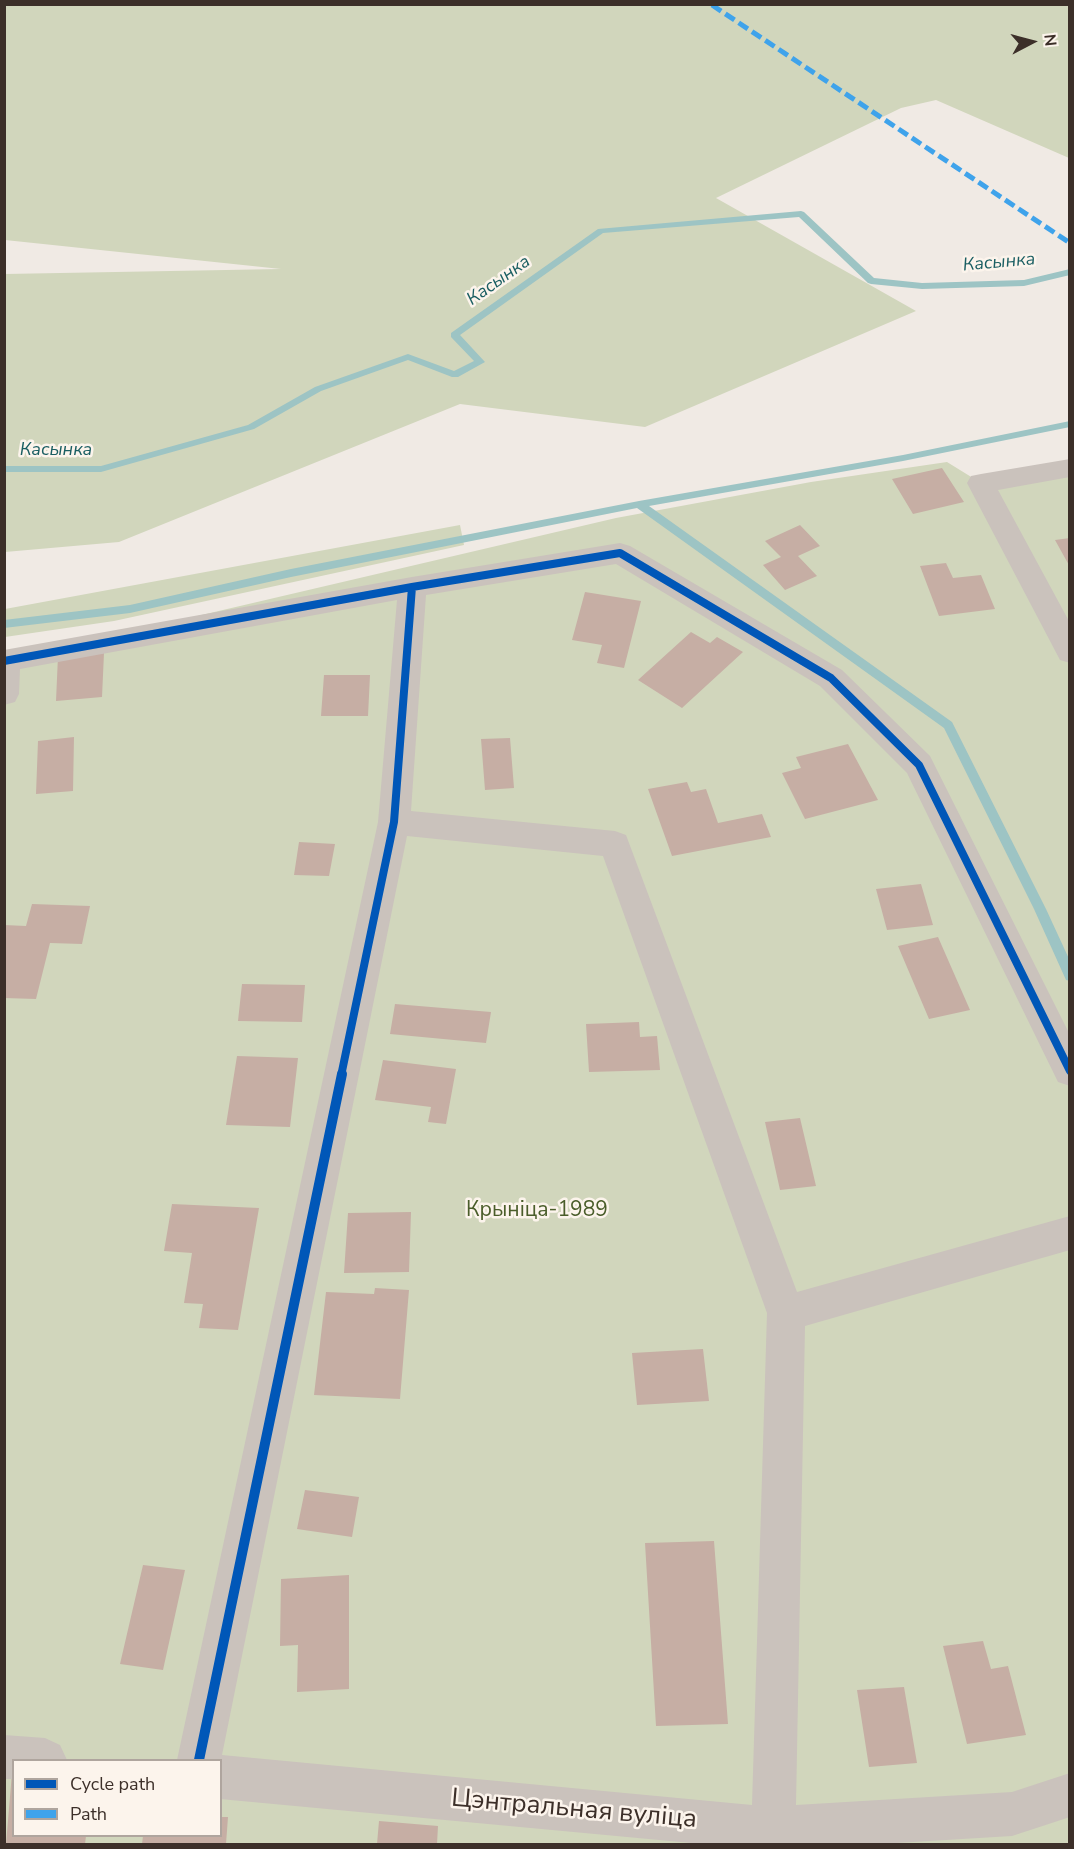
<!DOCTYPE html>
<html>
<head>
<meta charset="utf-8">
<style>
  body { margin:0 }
  #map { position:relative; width:1074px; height:1849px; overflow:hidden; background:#f0eae4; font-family:"Nunito Sans",sans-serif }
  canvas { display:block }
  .frame { position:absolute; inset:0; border:6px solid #3c2f29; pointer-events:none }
  .legend { position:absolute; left:12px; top:1759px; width:210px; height:78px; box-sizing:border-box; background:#fcf4ec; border:2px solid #afa59e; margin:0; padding:8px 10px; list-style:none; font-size:18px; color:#3c2f29 }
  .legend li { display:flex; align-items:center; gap:12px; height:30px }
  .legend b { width:30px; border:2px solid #afa59e }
  .north { position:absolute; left:1002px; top:12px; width:60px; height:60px; -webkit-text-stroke:4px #fcf4ec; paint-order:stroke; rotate:84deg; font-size:16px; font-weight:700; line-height:24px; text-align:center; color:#3c2f29 }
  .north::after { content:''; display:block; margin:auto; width:21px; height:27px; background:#3c2f29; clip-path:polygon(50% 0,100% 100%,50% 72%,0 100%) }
</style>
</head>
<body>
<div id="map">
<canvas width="1074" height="1849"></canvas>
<div class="frame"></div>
<ul class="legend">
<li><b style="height:8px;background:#0057b8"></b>Cycle path</li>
<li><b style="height:8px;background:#3fa3eb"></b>Path</li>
</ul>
<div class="north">N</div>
</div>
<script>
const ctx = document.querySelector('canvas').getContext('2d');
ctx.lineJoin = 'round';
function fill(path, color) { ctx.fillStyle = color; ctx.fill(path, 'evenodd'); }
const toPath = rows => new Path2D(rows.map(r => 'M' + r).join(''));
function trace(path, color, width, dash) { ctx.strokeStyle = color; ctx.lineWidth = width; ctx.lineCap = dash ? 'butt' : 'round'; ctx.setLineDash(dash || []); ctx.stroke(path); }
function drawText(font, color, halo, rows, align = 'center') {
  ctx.font = font + ' "Nunito Sans",sans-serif'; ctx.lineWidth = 5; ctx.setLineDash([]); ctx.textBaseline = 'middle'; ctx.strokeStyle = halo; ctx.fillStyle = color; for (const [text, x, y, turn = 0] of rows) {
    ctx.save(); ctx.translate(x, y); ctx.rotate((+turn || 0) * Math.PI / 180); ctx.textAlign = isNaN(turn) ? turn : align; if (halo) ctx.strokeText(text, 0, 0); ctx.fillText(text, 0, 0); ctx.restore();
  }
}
const green = toPath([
  [5,4,1069,5,1069,158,936,100,901,108,716,198,916,311,645,427,460,404,119,542,5,552,5,274,281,269,5,240],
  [947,462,981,483,1069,468,1069,1844,5,1844,5,661,616,518,811,482],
  [14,1760,220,1760,220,1836,14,1836],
  [460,525,464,545,114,621,5,637,5,609]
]);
const stream = toPath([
  [801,211,804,212,874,278,922,283,1024,280,1070,269,1070,275,1024,286,922,289,871,284,868,283,799,217,603,233,460,335,485,362,458,377,452,377,408,360,321,391,254,429,101,472,4,472,4,466,101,466,248,425,315,387,408,354,454,371,474,361,451,337,451,333,598,229,801,211],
  [1070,421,1070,427,903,461,649,506,952,722,1046,909,1070,961,1070,981,1066,980,1034,909,944,728,637,508,291,577,130,613,4,628,4,620,130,605,291,569,639,501,903,455,1070,421]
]);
const building = toPath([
  [942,468,964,502,913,514,892,479],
  [800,525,820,546,798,556,817,576,785,590,763,565,781,557,765,541],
  [1070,538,1070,567,1055,540],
  [946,563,953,578,981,575,995,609,939,616,920,566],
  [585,592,641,601,624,668,597,663,602,645,572,640],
  [691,632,710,643,717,637,743,652,682,708,638,680],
  [104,653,102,697,56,701,58,656],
  [324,675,370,675,368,716,321,716],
  [74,737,73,791,36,794,38,741],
  [510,738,514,788,485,790,481,739],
  [848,744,878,800,805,819,782,773,801,768,796,757],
  [687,782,691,792,706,789,718,823,762,814,771,837,672,856,648,789],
  [299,842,335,844,329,876,294,875],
  [921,884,933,925,887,930,876,889],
  [32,904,90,906,82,944,50,943,36,999,4,998,4,925,26,926],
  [938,937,970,1010,929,1019,898,946],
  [242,984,305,985,302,1022,238,1021],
  [395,1004,491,1012,486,1043,390,1034],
  [639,1022,640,1037,657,1036,660,1070,589,1072,586,1024],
  [237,1056,298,1058,290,1127,226,1125],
  [383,1060,456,1069,446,1124,428,1122,431,1107,375,1100],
  [800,1118,816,1186,780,1190,765,1122],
  [172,1204,259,1208,238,1330,199,1328,203,1304,184,1303,192,1253,164,1251],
  [411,1212,409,1272,344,1273,348,1213],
  [375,1288,409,1290,400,1399,314,1395,326,1292,374,1294],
  [703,1349,709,1401,637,1405,632,1353],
  [305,1490,359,1497,352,1537,297,1529],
  [714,1541,728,1724,656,1726,645,1543],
  [143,1565,185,1570,163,1670,120,1664],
  [349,1575,349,1689,297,1692,298,1645,280,1646,281,1579],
  [983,1641,991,1669,1008,1666,1026,1735,967,1744,943,1646],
  [904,1687,917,1763,869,1767,857,1690],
  [12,1773,14,1836,86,1836,85,1844,6,1844],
  [220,1817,228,1817,226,1844,142,1844,143,1836,220,1836],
  [379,1821,438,1826,437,1844,377,1844]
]);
const minor = toPath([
  [1070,459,1070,477,998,490,1070,623,1070,663,1060,660,967,483,971,476,981,474,1070,459],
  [620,543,630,546,842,670,930,756,1070,1035,1070,1086,1058,1082,907,773,820,686,616,564,426,595,411,811,615,831,626,835,797,1292,1070,1216,1070,1250,805,1326,796,1805,1012,1792,1070,1773,1070,1817,1012,1836,880,1844,702,1844,220,1799,220,1760,177,1760,378,822,397,600,20,669,19,694,15,702,4,705,4,650,412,577,620,543],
  [407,836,603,856,767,1313,752,1805,222,1755,407,836],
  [4,1735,45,1738,60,1745,67,1760,14,1760,14,1779,4,1779,4,1735]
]);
const quiet = toPath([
  [712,5,1070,243]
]);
const cyclewayFar1 = toPath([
  [4,661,412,587,620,553,831,678,919,765,1070,1071],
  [341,1076,394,822,412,587]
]);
const cycleway = toPath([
  [199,1760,342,1074]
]);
const farWaternames = [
  ["Касынка",999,263,-5],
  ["Касынка",499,281,-35],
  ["Касынка",56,451]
];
const parkNames = [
  ["Крыніца-1989",537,1211]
];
const nearStreetnames = [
  ["Цэнтральная вуліца",574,1810,5]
];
fill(green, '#d1d6bc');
fill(stream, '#9dc4c4');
fill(building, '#c6aea4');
fill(minor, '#cac2bc');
trace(quiet, '#3fa3eb', 5, [11, 5]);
trace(cyclewayFar1, '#0057b8', 8);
trace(cycleway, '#0057b8', 10);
drawText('italic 18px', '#1a5e62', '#fcf4ec', farWaternames);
drawText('21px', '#4a5d2a', '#fcf4ec', parkNames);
drawText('26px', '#3c2f29', '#fcf4ec', nearStreetnames);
</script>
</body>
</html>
